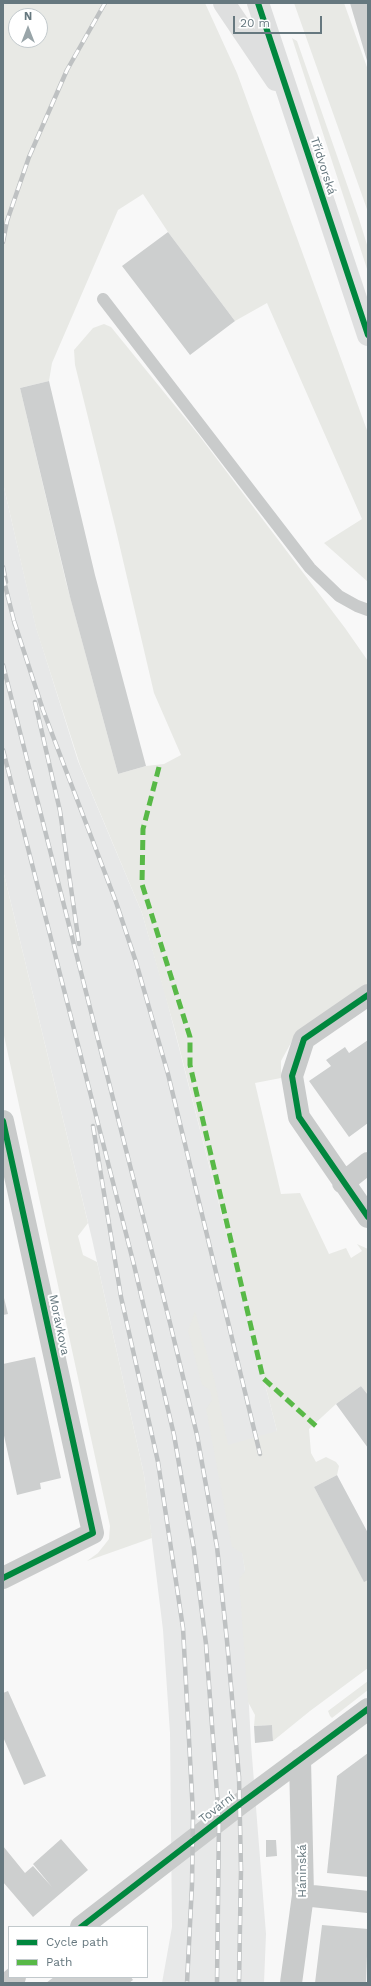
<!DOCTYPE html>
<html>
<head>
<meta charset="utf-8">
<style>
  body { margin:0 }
  #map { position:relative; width:371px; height:1986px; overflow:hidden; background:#f8f8f8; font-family:"Work Sans",sans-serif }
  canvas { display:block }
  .frame { position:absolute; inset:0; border:4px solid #66787f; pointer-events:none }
  .legend { position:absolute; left:8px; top:1926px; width:140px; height:52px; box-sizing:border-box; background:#fff; border:1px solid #c2c9cc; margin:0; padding:5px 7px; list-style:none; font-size:12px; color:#66787f }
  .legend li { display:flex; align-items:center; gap:8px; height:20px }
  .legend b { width:20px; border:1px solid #c2c9cc }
  .north { position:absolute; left:8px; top:8px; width:40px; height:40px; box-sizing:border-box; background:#fff; border:1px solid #c2c9cc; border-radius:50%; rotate:0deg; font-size:11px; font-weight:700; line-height:16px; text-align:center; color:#66787f }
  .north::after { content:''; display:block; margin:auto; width:14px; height:18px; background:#99a5a9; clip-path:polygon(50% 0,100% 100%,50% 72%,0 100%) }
  .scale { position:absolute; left:233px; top:16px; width:89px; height:18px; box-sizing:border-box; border:2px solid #66787f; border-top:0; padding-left:5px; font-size:12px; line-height:14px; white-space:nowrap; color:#66787f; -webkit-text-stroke:3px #fff; paint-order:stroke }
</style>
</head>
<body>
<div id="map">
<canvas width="371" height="1986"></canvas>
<div class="frame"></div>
<ul class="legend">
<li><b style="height:5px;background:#00873e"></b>Cycle path</li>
<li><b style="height:5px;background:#58b947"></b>Path</li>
</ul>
<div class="north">N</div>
<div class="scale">20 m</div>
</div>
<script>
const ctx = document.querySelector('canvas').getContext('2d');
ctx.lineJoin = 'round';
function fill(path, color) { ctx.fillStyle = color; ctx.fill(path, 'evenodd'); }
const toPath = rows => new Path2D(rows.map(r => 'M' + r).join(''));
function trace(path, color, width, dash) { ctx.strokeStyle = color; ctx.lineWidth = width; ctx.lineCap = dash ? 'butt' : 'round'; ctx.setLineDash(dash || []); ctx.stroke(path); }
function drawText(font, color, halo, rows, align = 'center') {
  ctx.font = font + ' "Work Sans",sans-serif'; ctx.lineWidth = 4; ctx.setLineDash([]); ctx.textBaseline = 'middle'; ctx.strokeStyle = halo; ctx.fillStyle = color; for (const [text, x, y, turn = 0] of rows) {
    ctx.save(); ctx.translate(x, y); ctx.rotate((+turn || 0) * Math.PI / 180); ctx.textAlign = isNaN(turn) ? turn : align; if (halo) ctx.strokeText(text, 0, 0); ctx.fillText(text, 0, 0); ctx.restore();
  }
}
const built = toPath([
  [3,483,36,627,78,761,142,913,165,993,277,1431,241,1543,245,1571,246,1651,251,1744,266,1934,264,1983,162,1983,172,1927,170,1733,163,1630,144,1475,92,1239,3,870]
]);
const green = toPath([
  [3,3,205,3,237,73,368,433,368,582,324,543,362,519,267,303,235,321,168,232,143,194,118,210,52,363,49,381,20,388,66,582,118,774,146,766,164,764,181,755,154,693,115,526,75,365,74,350,93,328,104,324,111,327,198,434,345,628,368,661,368,985,292,1041,281,1061,281,1078,255,1083,281,1194,300,1193,329,1254,346,1248,351,1258,362,1251,357,1244,368,1249,368,1395,361,1386,336,1404,309,1429,311,1453,316,1462,326,1457,336,1462,339,1466,337,1475,314,1487,364,1581,368,1580,368,1668,310,1711,273,1741,272,1725,254,1726,255,1715,248,1702,239,1579,245,1571,242,1553,232,1547,206,1409,212,1400,210,1390,202,1385,188,1331,195,1311,215,1382,228,1445,277,1431,174,1027,142,913,80,765,36,628,3,483],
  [16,16,40,16,40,40,16,40],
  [294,3,344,3,368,70,368,212],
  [292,38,297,41,359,219,368,248,368,272],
  [3,870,88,1223,78,1236,83,1255,97,1262,144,1475,152,1538,87,1561,98,1553,109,1539,110,1526,3,1031],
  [368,1681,368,1690,332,1718,330,1716,328,1711]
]);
const building = toPath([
  [350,3,368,3,368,64],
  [168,232,235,321,190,355,122,266],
  [49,381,95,575,146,766,118,774,70,597,20,388],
  [368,1040,368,1123,349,1137,309,1081,331,1066,326,1060,345,1047,349,1053],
  [3,1294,8,1314,3,1315],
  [35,1357,61,1478,40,1483,41,1489,17,1495,3,1431,3,1364],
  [361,1386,368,1395,368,1448,336,1404],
  [337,1475,368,1533,368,1580,364,1582,314,1487],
  [8,1691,46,1776,24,1785,3,1737,3,1693],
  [272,1725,273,1741,255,1743,254,1726],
  [368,1753,368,1877,327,1873,337,1776],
  [61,1839,88,1870,33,1917,3,1882,3,1846,25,1873,33,1866,52,1887,33,1864],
  [266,1840,276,1840,277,1856,266,1857],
  [322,1925,368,1929,366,1983,315,1983],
  [54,1977,131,1977,133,1980,129,1983,46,1983]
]);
const service = toPath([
  [103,299,310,568,339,596,357,606,368,610]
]);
const minor = toPath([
  [368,995,304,1039,292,1076,299,1117,368,1217],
  [3,1121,93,1533,3,1578],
  [343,1183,368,1163],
  [303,1895,368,1902],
  [81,1927,240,1804,368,1709],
  [8,1983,15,1977],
  [291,1983,303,1895,300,1759]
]);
const secondary = toPath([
  [224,3,276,80],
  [258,3,368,335]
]);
const rail = toPath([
  [3,242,7,221,29,157,67,70,105,3],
  [3,567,6,582],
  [3,577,15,625],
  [14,621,43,710,116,902,136,962,168,1074,260,1454],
  [3,665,170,1323,197,1435,217,1547,227,1641,239,1777,241,1870,239,1983],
  [35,702,60,811,79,944],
  [3,750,134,1265,174,1435,194,1550,206,1644,219,1820,217,1983],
  [93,1126,121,1297,158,1462,183,1628,193,1814,192,1885,187,1983]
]);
const quiet = toPath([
  [159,767,143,829,142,884,190,1037,190,1065,263,1378,317,1427]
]);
const cycleway = toPath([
  [258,3,368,335],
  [368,995,304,1039,292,1076,299,1117,368,1217],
  [3,1121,93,1533,3,1578],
  [81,1927,240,1804,368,1709]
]);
const streetNames = [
  ["Třídvorská",323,166,72],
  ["Morávkova",59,1325,78],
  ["Tovární",217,1808,-38],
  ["Háninská",302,1871,-90]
];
fill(built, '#e7e8e8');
fill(green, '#e8e9e5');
fill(building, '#cdcfcf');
trace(service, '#c9cbcb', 12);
trace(minor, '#c9cbcb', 22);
trace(secondary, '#dedfdf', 22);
trace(rail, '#bec1c2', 4.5);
trace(rail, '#fff', 3, [9]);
trace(quiet, '#58b947', 5, [10, 5]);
trace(cycleway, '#00873e', 6);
drawText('12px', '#66787f', '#fff', streetNames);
</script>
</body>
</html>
